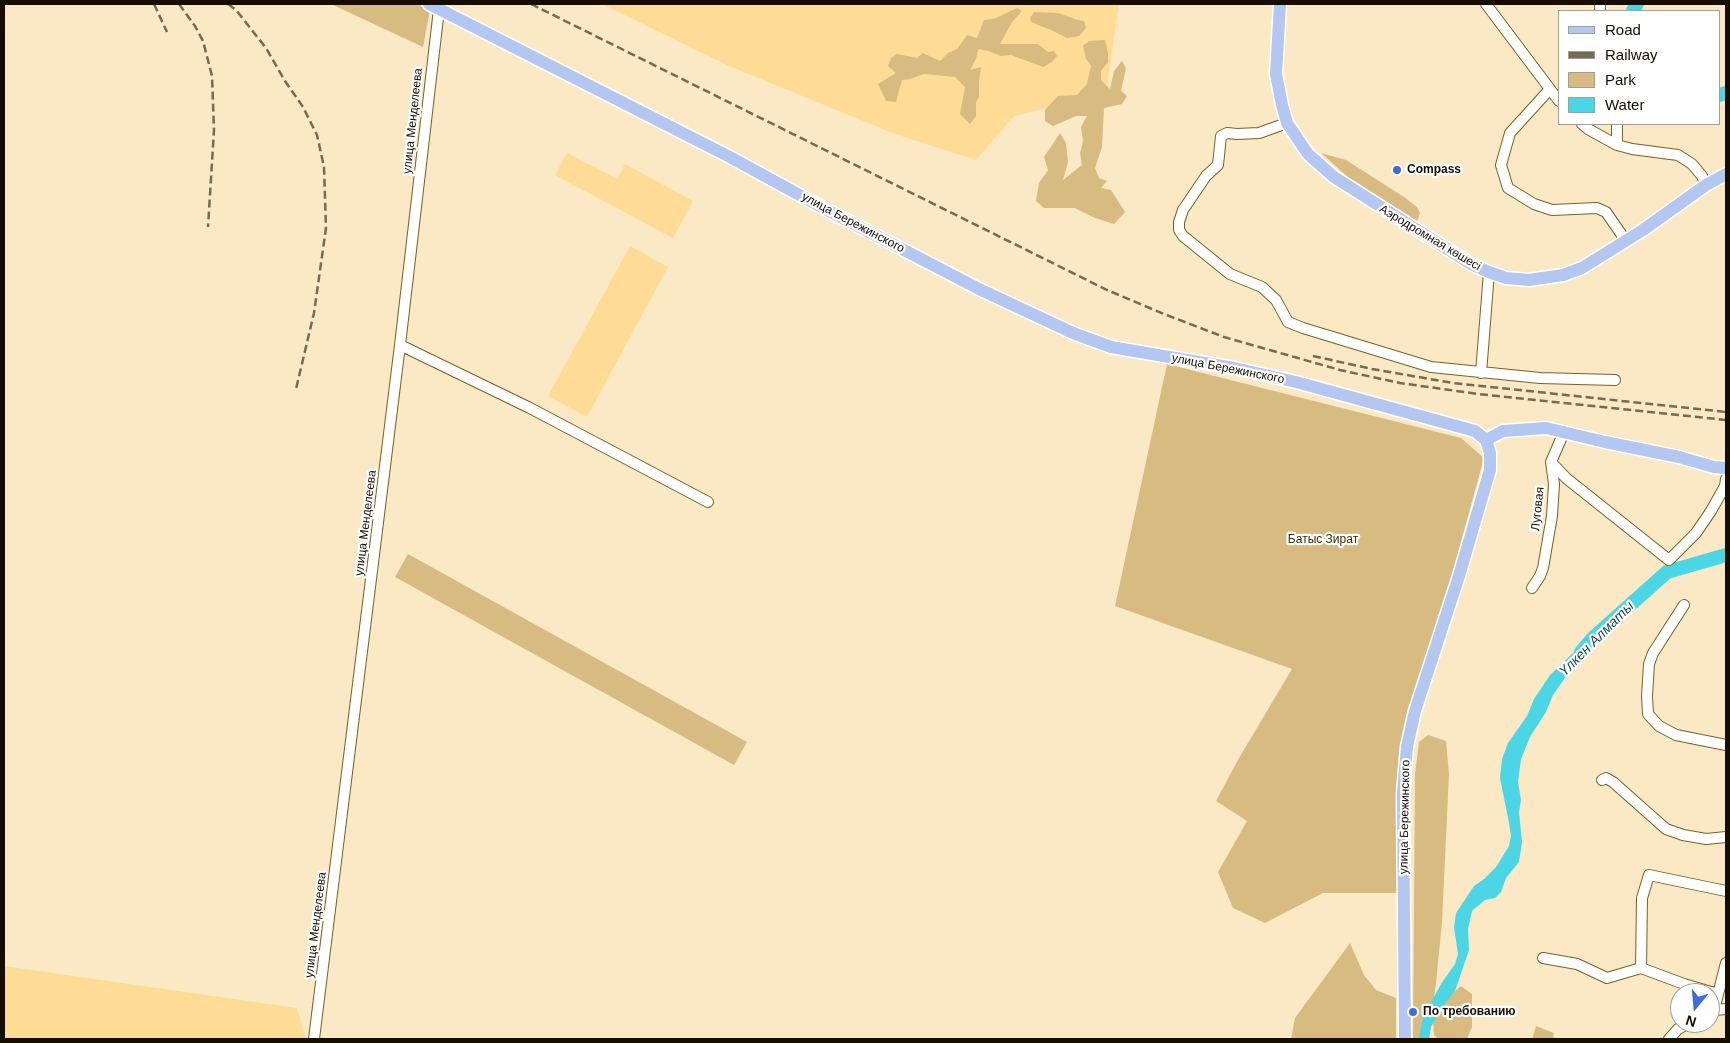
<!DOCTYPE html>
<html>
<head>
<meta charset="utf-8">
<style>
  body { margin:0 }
  #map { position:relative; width:1730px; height:1043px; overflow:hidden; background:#fbe9c5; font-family:Helvetica,sans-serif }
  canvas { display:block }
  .frame { position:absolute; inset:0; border:5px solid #160c00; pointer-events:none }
  .legend { position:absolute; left:1558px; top:10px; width:162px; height:115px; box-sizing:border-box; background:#fff; border:1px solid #a29e99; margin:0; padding:6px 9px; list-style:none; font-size:15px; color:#160c00 }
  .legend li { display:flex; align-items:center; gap:10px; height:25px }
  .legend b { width:25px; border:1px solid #a29e99 }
  .north { position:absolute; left:1670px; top:983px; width:50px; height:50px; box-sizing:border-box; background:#fff; border:1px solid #a29e99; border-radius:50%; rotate:197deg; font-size:14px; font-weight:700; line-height:20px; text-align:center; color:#160c00 }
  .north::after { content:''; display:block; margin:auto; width:18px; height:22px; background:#406bdd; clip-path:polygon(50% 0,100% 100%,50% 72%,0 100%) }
</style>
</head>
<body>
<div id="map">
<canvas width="1730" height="1043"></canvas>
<div class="frame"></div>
<ul class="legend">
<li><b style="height:6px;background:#b4c7f1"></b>Road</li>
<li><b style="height:6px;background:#776a53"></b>Railway</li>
<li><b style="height:14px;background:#d7bb80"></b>Park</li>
<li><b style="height:14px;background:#4bd6e5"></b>Water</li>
</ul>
<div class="north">N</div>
</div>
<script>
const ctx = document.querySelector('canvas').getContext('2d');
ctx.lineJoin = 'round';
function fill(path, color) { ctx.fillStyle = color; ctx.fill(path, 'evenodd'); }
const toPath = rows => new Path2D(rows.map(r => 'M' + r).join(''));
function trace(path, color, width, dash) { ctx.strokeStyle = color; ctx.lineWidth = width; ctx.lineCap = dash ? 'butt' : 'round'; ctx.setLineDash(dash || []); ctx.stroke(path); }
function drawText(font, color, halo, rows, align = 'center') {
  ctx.font = font + ' Helvetica,sans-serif'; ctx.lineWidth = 4.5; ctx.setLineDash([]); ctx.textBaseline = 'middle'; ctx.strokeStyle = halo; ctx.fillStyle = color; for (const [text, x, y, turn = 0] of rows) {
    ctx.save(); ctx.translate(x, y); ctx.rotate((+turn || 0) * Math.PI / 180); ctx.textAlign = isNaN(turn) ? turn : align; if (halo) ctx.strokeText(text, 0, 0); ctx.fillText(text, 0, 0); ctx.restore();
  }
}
const built = toPath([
  [602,4,1119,4,1106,94,1014,116,976,160,895,134,729,66],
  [567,153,617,179,625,164,693,201,673,238,555,175],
  [630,246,668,267,587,417,548,396],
  [4,966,297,1008,306,1039,4,1039]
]);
const green = toPath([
  [331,4,417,4,430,10,423,47],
  [1017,8,1022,11,1012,22,1000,44,1038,44,1048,52,1054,51,1057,56,1052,62,1043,67,1011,55,1001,56,989,51,978,49,976,59,970,70,981,67,979,82,979,97,976,102,976,116,970,124,960,114,965,87,955,77,924,74,910,79,902,80,896,102,886,101,878,84,896,73,888,66,891,58,897,54,917,58,923,53,940,61,948,53,957,49,967,35,977,38,984,20,994,19],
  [1034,12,1058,13,1075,19,1084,21,1086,28,1079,36,1067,38,1051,30,1031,22,1030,18],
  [1105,40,1108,53,1108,62,1101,71,1101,80,1110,89,1114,71,1122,61,1126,68,1121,91,1127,96,1122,104,1104,108,1102,147,1095,168,1099,178,1107,181,1101,188,1111,190,1125,212,1114,224,1095,218,1075,208,1044,208,1036,201,1039,183,1048,170,1044,157,1060,133,1066,143,1068,162,1063,180,1082,165,1080,153,1083,141,1081,127,1087,116,1076,116,1053,126,1045,121,1045,110,1058,96,1077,95,1087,84,1091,66,1086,59,1083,46,1089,41],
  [1321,153,1346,160,1404,197,1417,207,1420,213,1417,222,1348,177],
  [1167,364,1461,438,1484,458,1400,763,1400,893,1323,893,1265,923,1233,908,1218,872,1247,821,1216,801,1239,758,1292,669,1115,606],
  [408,554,747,742,734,765,395,577],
  [1428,735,1446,741,1449,774,1442,922,1436,983,1428,1039,1413,1039,1415,774,1419,742],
  [1350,943,1364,975,1376,990,1396,998,1396,1039,1291,1039,1295,1018],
  [1461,986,1472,994,1472,1027,1467,1039,1438,1039,1434,1035,1433,1020,1446,999],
  [1536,1026,1554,1033,1553,1039,1532,1039]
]);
const water = toPath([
  [1593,638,1553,695,1546,712,1530,737,1521,759,1518,782,1521,800,1519,812,1522,842,1519,862,1506,878,1501,892,1495,898,1485,900,1472,911,1468,929,1469,950,1455,991,1442,1007,1431,1027,1429,1039,1419,1039,1423,1017,1441,984,1455,964,1458,954,1454,927,1456,913,1474,886,1484,879,1496,867,1509,846,1511,836,1509,823,1500,778,1502,759,1508,743,1527,716,1534,699,1550,675,1573,653]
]);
const river = toPath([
  [1633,11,1637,4],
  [1719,95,1726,93],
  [1581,652,1593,638,1667,572,1726,555]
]);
const minor = toPath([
  [1486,4,1559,101],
  [1600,11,1600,4],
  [1550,89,1510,133,1501,165,1508,188,1534,204,1552,210,1597,208,1606,212,1626,241],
  [1287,123,1259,133,1237,134,1227,133,1221,136,1218,165,1206,176,1183,210,1179,222,1179,230,1183,236,1230,274,1262,287,1276,300,1288,322,1303,328,1431,367,1540,378,1615,380],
  [1582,124,1588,129,1617,145,1632,149,1678,155,1692,164,1702,176,1706,185],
  [1617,124,1617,145],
  [400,345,530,408,708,502],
  [1481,373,1489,272],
  [1551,462,1566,478,1669,560,1696,533,1711,511,1725,486,1726,479],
  [1532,588,1540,576,1543,568,1552,516,1554,484,1551,462,1564,432],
  [1684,605,1653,653,1649,664,1647,696,1648,714,1659,726,1676,735,1726,745],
  [1602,780,1606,778,1613,782,1666,829,1683,835,1706,839,1726,837],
  [1543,958,1577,964,1607,978,1641,968,1684,984,1718,994],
  [1641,968,1642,898,1649,875,1726,891],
  [1714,1010,1726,963],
  [1710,1012,1714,1010,1726,1009],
  [314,1039,400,345,439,9],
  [1669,1039,1678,1029,1689,1023]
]);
const major = toPath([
  [429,4,728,156,827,210,979,289,1073,333,1111,347,1234,368,1296,382,1475,431,1486,440,1490,453,1490,470,1459,576,1415,711,1407,747,1403,793,1405,1039],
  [1280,4,1276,74,1282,105,1287,123,1308,154,1334,177,1471,264,1489,272,1506,278,1529,280,1563,275,1582,268,1643,230,1706,185,1726,174],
  [1486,440,1503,431,1546,428,1605,442,1679,457,1714,467,1726,468]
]);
const rail = toPath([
  [154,4,167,32],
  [179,4,195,26,203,41,212,76,214,130,208,227],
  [228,4,236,10,266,48,285,81,303,107,317,135,324,167,326,228,314,313,296,389],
  [531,4,1107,290,1164,314,1224,337,1340,370,1400,383,1478,394,1726,420],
  [1313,356,1372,369,1453,383,1726,412]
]);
const markers = [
  [1397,170,5,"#406bdd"],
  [1413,1012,5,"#406bdd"]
];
const streetNames = [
  ["улица Менделеева",413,121,-84],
  ["улица Бережинского",853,223,28],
  ["Аэродромная көшесі",1430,238,31],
  ["улица Бережинского",1228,369,11],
  ["Луговая",1538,509,-84],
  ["улица Менделеева",366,523,-83],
  ["улица Бережинского",1405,817,-89],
  ["улица Менделеева",316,925,-83]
];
const poiNames = [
  ["Compass",1407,170],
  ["По требованию",1423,1012]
];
const parkNames = [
  ["Батыс Зират",1323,540]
];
const waterNames = [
  ["Үлкен Алматы",1597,639,-45]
];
fill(built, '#fedc96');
fill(green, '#d7bb80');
fill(water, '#4bd6e5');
trace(river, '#4bd6e5', 14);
trace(minor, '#7a6021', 12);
trace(major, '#fff', 15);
trace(minor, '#fff', 10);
trace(major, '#b4c7f1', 12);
trace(rail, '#776a53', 2.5, [8, 4]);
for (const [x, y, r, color] of markers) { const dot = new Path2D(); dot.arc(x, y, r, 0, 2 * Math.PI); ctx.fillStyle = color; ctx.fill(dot); trace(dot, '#fff', 2); }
drawText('12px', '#160c00', '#fff', streetNames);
drawText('bold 12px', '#160c00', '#fff', poiNames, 'left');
drawText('12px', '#3a2a01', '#fff', parkNames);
drawText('italic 14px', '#0f4c52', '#fff', waterNames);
</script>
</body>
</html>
